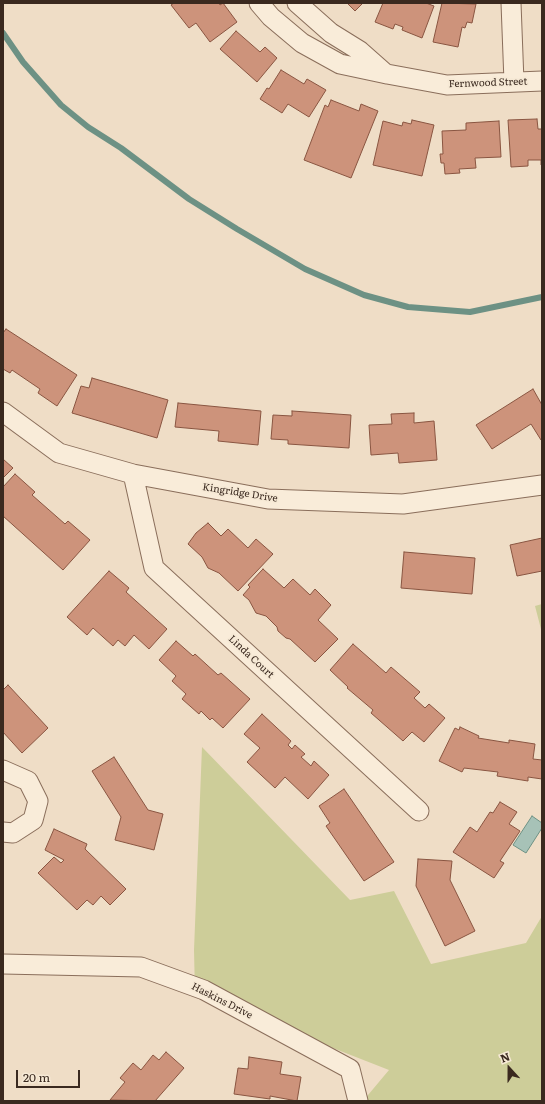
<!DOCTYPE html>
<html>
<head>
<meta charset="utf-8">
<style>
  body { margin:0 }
  #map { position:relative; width:545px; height:1104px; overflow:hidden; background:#efddc6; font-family:Literata,serif }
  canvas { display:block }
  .frame { position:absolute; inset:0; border:4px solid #3a291f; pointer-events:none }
  .north { position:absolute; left:489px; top:1048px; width:40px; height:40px; -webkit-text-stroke:3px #f6e9d5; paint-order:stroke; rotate:339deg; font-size:11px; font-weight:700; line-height:16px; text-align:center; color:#3a291f }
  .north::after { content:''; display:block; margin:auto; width:14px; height:18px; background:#3a291f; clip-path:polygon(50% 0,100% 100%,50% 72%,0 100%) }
  .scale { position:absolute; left:16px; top:1070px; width:64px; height:18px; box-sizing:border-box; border:2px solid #3a291f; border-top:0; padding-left:5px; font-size:12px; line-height:14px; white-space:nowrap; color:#3a291f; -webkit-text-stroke:3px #f6e9d5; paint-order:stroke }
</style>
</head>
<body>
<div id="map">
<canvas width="545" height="1104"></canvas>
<div class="frame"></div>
<div class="north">N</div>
<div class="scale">20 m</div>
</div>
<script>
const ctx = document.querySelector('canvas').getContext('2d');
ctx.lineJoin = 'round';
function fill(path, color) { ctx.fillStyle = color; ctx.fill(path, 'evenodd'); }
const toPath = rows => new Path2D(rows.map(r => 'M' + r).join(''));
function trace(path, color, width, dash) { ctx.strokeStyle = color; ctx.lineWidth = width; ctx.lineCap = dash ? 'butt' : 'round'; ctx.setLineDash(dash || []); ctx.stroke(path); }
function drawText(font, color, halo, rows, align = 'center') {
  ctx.font = font + ' Literata,serif'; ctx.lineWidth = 3.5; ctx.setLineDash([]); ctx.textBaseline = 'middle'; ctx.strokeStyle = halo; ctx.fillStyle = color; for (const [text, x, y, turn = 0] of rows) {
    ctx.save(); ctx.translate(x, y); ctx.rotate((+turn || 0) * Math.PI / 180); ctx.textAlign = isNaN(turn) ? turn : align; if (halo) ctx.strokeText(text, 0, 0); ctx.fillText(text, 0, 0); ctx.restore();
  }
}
const green = toPath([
  [542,604,542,633,535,606],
  [202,747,350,900,394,891,431,964,526,943,542,916,542,1101,363,1101,389,1070,195,994,194,950]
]);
const water = toPath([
  [532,816,542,823,542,828,526,853,513,845,532,816]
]);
const stream = toPath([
  [3,33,23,62,61,105,88,127,121,148,189,199,237,229,305,269,364,295,408,307,470,312,542,297]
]);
const building = toPath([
  [174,3,219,3,220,5,223,3,237,22,210,42,196,23,189,28,171,5,174,3],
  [347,3,363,3,355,11,347,3],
  [383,3,426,3,434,6,422,38,402,30,403,27,395,24,393,29,375,22,383,3],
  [442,3,476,4,472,23,467,22,465,28,462,27,458,47,433,42,442,3],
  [236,31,260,52,265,47,277,58,257,82,220,49,236,31],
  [281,70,304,84,307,79,326,90,309,117,288,104,282,113,260,99,267,88,269,89,281,70],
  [331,100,359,111,361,104,378,111,351,178,304,160,325,105,328,107,331,100],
  [537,119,538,129,542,129,542,165,541,165,541,160,528,160,528,166,511,167,508,120,537,119],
  [412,120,434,125,422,176,373,165,383,121,402,126,403,122,411,124,412,120],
  [499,121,501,157,475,158,476,168,459,169,460,173,445,174,444,163,441,163,440,154,443,154,442,131,466,130,466,123,499,121],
  [6,329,77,375,57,406,38,393,40,389,12,370,10,373,3,369,3,333,6,329],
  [92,378,168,400,157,438,72,413,81,386,89,388,92,378],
  [533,389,542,405,542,439,541,440,531,424,492,449,476,425,533,389],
  [178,403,261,411,258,445,218,441,219,431,175,427,178,403],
  [292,411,351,415,349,448,288,444,288,440,271,439,273,415,292,416,292,411],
  [414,413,414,423,434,421,437,460,399,463,398,453,371,455,369,425,392,424,391,414,414,413],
  [3,459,13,468,3,478,3,459],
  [15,474,35,492,32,495,65,524,68,521,90,540,63,570,3,516,3,487,15,474],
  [208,523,221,536,228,529,248,548,256,539,273,554,238,591,219,573,208,568,202,557,188,544,196,533,208,523],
  [542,538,542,571,517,576,510,545,542,538],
  [404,552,475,558,472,594,401,588,404,552],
  [263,569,284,588,293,579,310,595,315,589,331,605,318,620,338,639,315,662,290,639,286,638,278,631,277,627,266,616,256,613,249,600,243,595,250,587,248,585,263,569],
  [109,571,129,588,126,592,167,629,149,649,134,635,125,646,118,640,113,646,93,628,87,635,67,617,109,571],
  [176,641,193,656,195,654,218,675,221,673,250,699,223,728,212,718,210,720,201,711,199,714,182,699,186,694,172,681,176,676,159,660,176,641],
  [353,644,386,673,391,667,420,692,414,698,425,708,429,704,445,718,424,742,412,732,403,741,371,713,373,710,347,688,348,687,330,670,353,644],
  [8,685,48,728,22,753,3,732,3,690,8,685],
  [262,714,291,741,288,745,292,749,295,745,305,754,301,757,311,766,314,761,329,775,308,799,285,777,275,788,247,762,260,748,244,734,262,714],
  [460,727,479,736,478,738,509,743,509,740,535,744,533,759,542,760,542,779,528,777,528,781,497,776,498,772,464,768,462,772,439,761,455,728,459,730,460,727],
  [114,757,148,810,163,814,154,850,115,840,121,817,92,771,114,757],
  [344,789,394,862,364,881,326,826,330,823,319,806,344,789],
  [500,802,517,812,509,824,520,831,500,861,504,863,494,878,453,852,470,827,477,832,490,812,493,813,500,802],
  [54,829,87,844,85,849,126,889,110,905,101,896,93,905,87,900,77,910,38,873,54,857,61,863,64,860,45,850,54,829],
  [418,859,452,861,450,880,475,931,445,946,416,886,418,859],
  [166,1052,184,1068,155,1101,110,1100,125,1082,120,1078,133,1063,141,1070,153,1055,159,1060,166,1052],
  [249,1057,282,1062,280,1074,301,1077,297,1101,270,1096,270,1099,234,1094,238,1068,248,1069,249,1057]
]);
const minor = toPath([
  [259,3,271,17,302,43,340,64,387,74,447,85,542,81],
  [297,3,331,33,360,51,386,74],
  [511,3,514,82],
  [3,412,59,453,133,474,268,499,403,504,542,485],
  [133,474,154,568,419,811],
  [3,770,28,781,38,801,33,820,13,833,3,832],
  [3,964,141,967,204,990,350,1069,358,1101]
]);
const streetNames = [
  ["Fernwood Street",488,83,-2],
  ["Kingridge Drive",240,493,9],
  ["Linda Court",251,657,43],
  ["Haskins Drive",222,1001,27]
];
fill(green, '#cdcd99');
fill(water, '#a7c2b7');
trace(water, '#6d9184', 1);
trace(stream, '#6d9184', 6);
fill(building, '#cd937b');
trace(building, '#895541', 1);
trace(minor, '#8a6e5b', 21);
trace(minor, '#f9ecd9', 19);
drawText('10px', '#3a291f', '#f6e9d5', streetNames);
</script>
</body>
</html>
